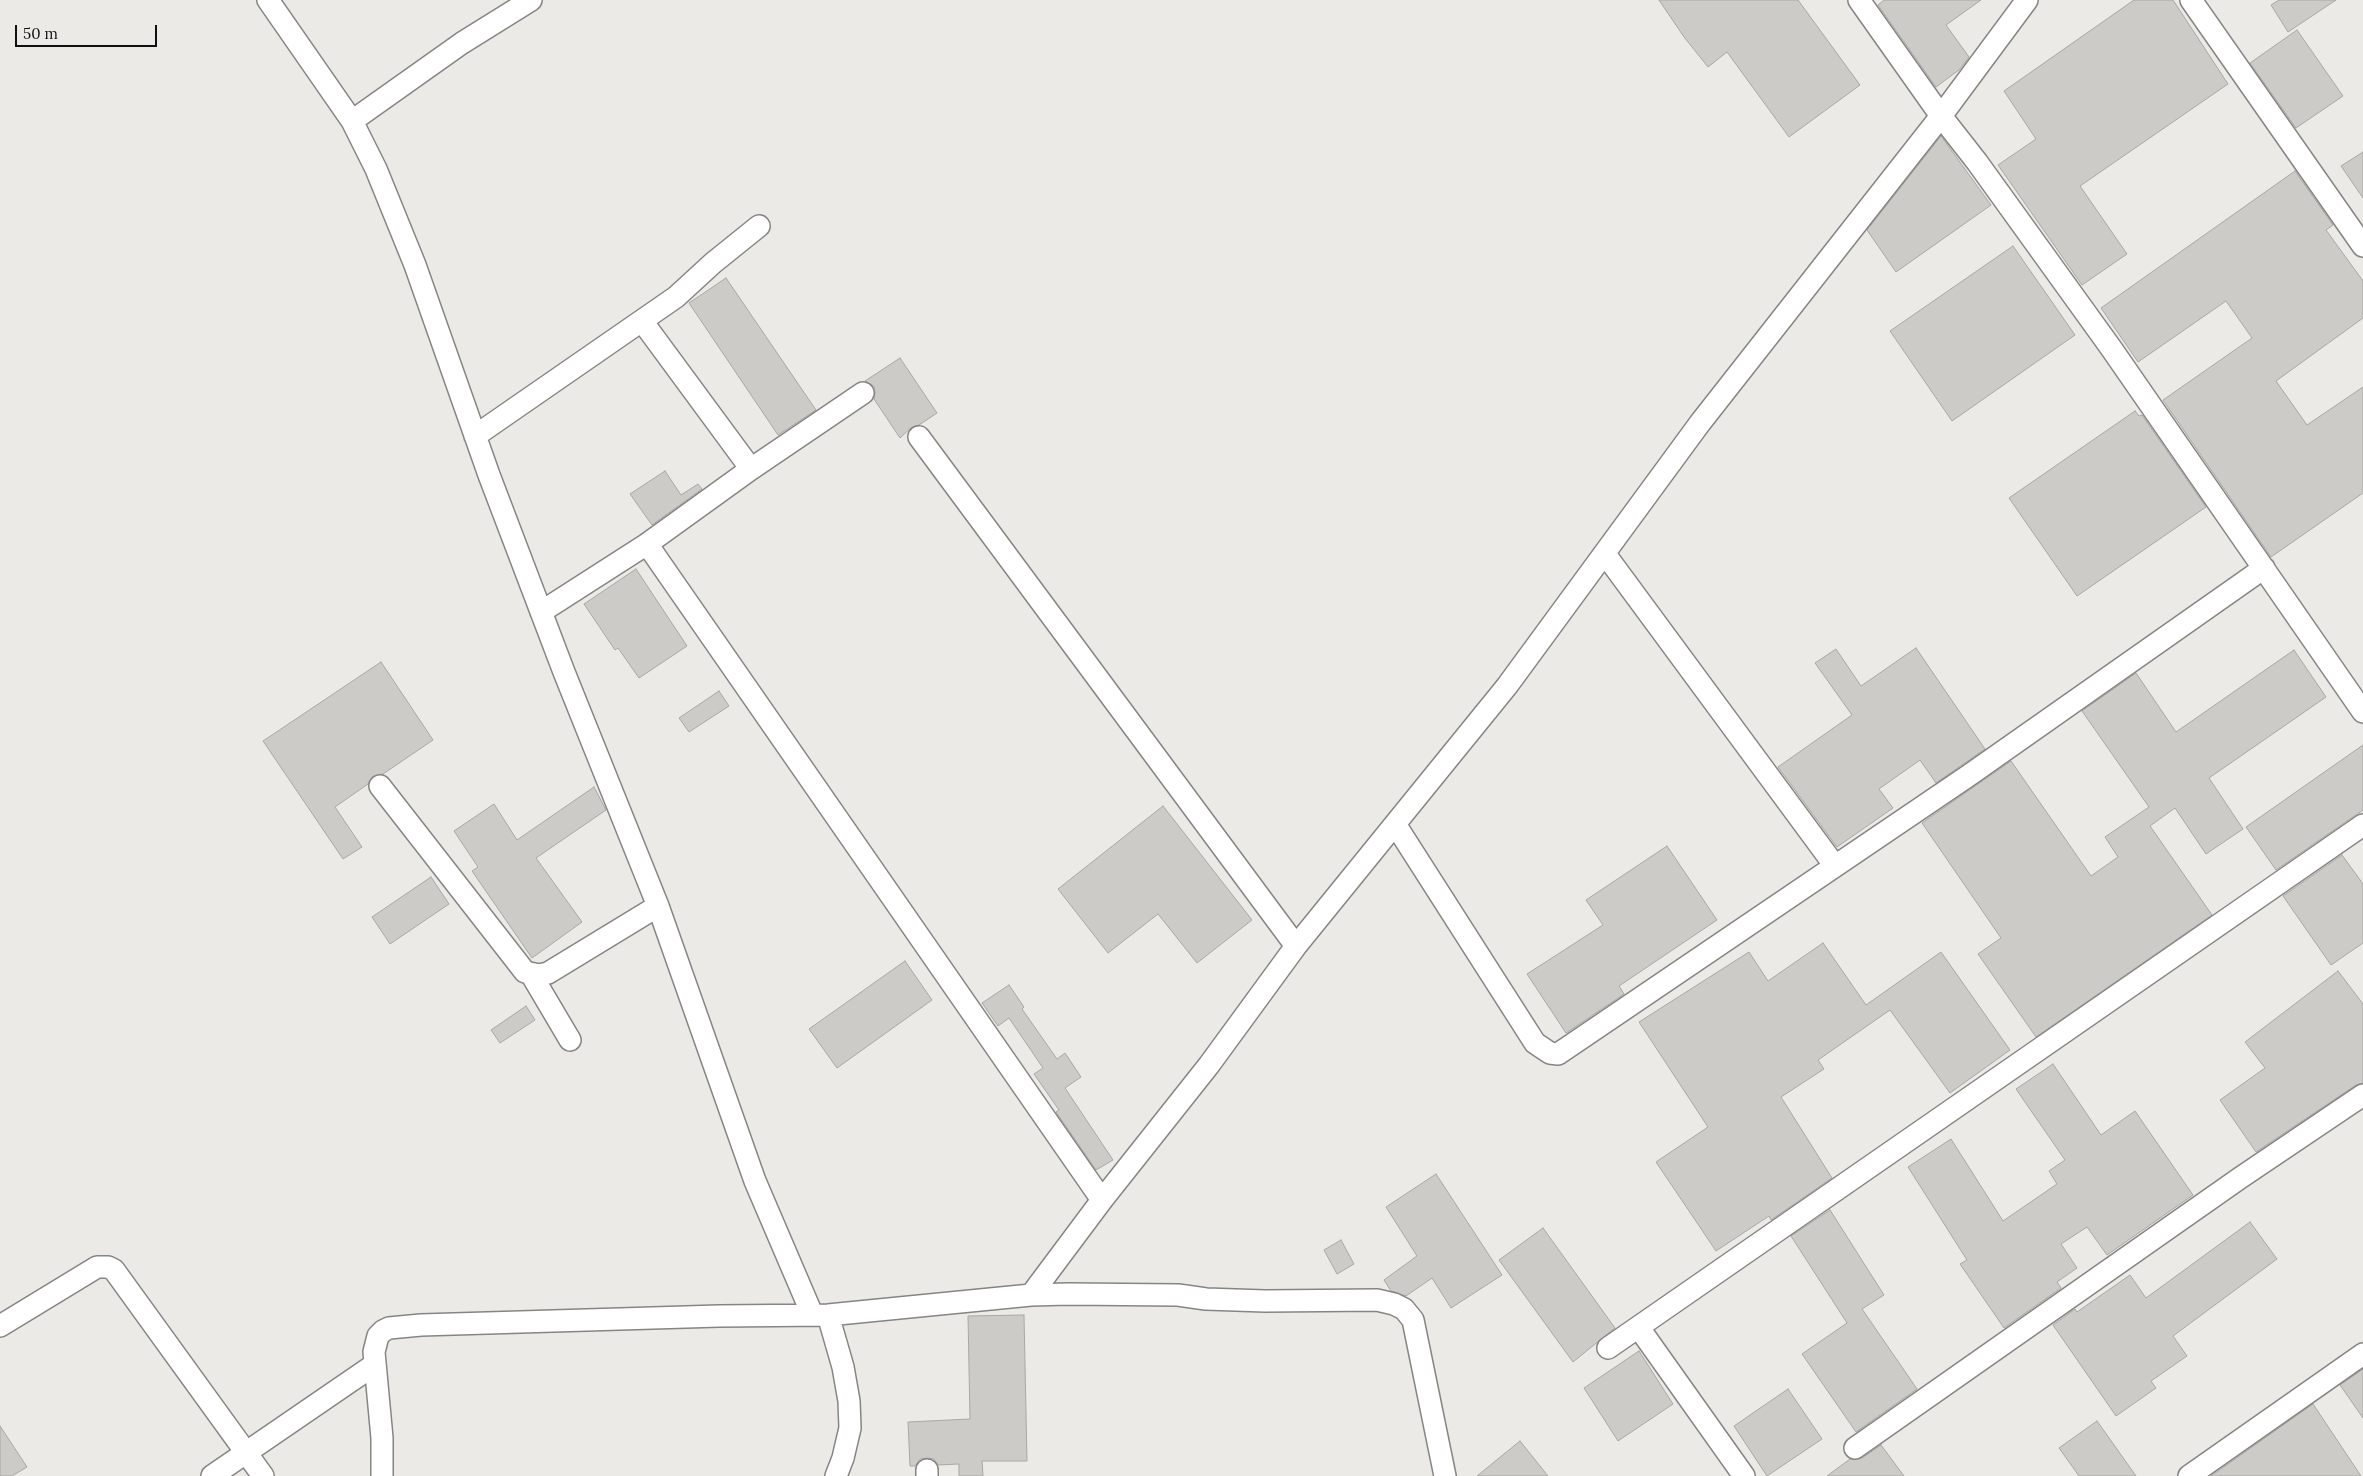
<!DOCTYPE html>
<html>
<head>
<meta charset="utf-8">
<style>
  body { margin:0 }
  #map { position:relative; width:2363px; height:1476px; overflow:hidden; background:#eceae6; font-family:Lora,serif }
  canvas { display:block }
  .scale { position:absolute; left:15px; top:25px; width:142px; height:22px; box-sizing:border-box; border:2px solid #11100f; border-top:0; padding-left:6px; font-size:15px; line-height:18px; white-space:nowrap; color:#11100f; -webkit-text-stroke:4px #eceae6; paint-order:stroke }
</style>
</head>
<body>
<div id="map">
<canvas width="2363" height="1476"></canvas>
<div class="scale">50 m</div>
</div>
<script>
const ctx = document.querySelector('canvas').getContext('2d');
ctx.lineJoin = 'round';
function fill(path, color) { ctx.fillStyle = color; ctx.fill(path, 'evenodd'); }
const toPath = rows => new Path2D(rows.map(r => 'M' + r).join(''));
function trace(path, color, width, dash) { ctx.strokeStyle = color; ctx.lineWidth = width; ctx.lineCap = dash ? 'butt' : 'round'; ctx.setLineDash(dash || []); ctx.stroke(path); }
const building = toPath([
  [1659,0,1798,0,1860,85,1789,137,1727,52,1708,67,1684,37,1659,0],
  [1884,0,1981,0,1946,25,1969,57,1959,70,1936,87,1878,5,1884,0],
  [2134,0,2173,0,2228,84,2080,186,2127,254,2082,285,1998,165,2036,139,2004,91,2134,0],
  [2279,0,2336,0,2288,32,2271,5,2279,0],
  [2297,30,2343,96,2296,128,2250,63,2297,30],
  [1941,136,1991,205,1896,272,1867,230,1941,136],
  [2363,152,2363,198,2341,166,2363,152],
  [2295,171,2333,225,2326,230,2363,281,2363,318,2276,381,2307,425,2363,387,2363,493,2271,557,2163,400,2252,338,2226,301,2138,362,2101,308,2295,171],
  [2013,246,2075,335,1952,421,1890,331,2013,246],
  [726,278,816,410,778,435,689,303,726,278],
  [900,358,937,413,919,425,912,427,900,438,874,399,875,393,874,386,865,381,900,358],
  [2135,411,2139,416,2142,415,2206,507,2077,596,2009,498,2135,411],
  [665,471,681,495,698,484,702,489,652,525,630,494,665,471],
  [636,569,687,646,639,678,618,648,615,650,584,604,636,569],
  [1916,648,1985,749,1936,783,1920,760,1879,789,1893,808,1837,847,1778,767,1852,715,1815,663,1836,649,1861,686,1916,648],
  [2294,650,2326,697,2209,778,2243,829,2206,854,2175,808,2150,826,2212,915,2036,1037,1978,954,2001,938,1922,823,2011,761,2091,876,2118,857,2105,837,2149,807,2082,711,2136,673,2176,732,2294,650],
  [381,662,433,740,383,774,373,776,368,784,335,807,362,847,343,859,263,741,381,662],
  [719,691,729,706,689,732,679,718,719,691],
  [2363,745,2363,810,2276,870,2246,827,2363,745],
  [594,787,606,810,536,858,582,922,532,958,472,871,478,867,454,831,494,804,517,840,594,787],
  [1163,806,1252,920,1197,963,1158,914,1108,953,1058,889,1163,806],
  [1667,846,1717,920,1619,986,1624,994,1566,1033,1527,974,1603,925,1586,900,1667,846],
  [2342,855,2363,884,2363,943,2331,965,2283,896,2342,855],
  [431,877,449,904,390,944,372,917,431,877],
  [1823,943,1866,1005,1941,952,2010,1050,1950,1093,1890,1010,1818,1060,1824,1069,1781,1097,1832,1178,1771,1220,1769,1216,1716,1251,1656,1162,1708,1127,1639,1022,1749,952,1768,981,1823,943],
  [905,961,932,1000,837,1068,809,1029,905,961],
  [2338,971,2363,1004,2363,1083,2356,1085,2256,1152,2220,1100,2265,1068,2245,1042,2338,971],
  [1009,985,1024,1007,1022,1009,1057,1059,1065,1053,1081,1077,1065,1088,1113,1160,1096,1170,1056,1112,1059,1110,1034,1074,1043,1068,1009,1018,998,1026,982,1003,1009,985],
  [526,1006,535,1020,500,1043,491,1030,526,1006],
  [2053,1064,2101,1135,2135,1111,2193,1195,2107,1255,2087,1227,2061,1244,2077,1268,2057,1282,2061,1288,2004,1328,1960,1264,1967,1260,1908,1167,1951,1139,2003,1221,2057,1184,2049,1171,2065,1160,2016,1089,2053,1064],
  [1436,1174,1502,1275,1451,1308,1432,1278,1406,1296,1391,1291,1384,1280,1417,1256,1386,1207,1436,1174],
  [1830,1210,1884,1295,1862,1309,1917,1389,1856,1432,1802,1354,1847,1323,1791,1236,1830,1210],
  [2250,1222,2277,1259,2173,1336,2187,1356,2151,1381,2156,1388,2116,1416,2053,1325,2075,1309,2077,1312,2130,1275,2146,1298,2250,1222],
  [1543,1228,1615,1328,1573,1362,1499,1260,1543,1228],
  [1341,1240,1354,1264,1337,1274,1324,1250,1341,1240],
  [1024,1315,1027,1461,982,1461,983,1476,959,1476,959,1464,938,1465,934,1459,927,1458,920,1459,915,1466,910,1466,908,1422,970,1419,968,1316,1024,1315],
  [1639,1351,1673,1404,1618,1441,1584,1388,1639,1351],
  [2363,1369,2363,1418,2340,1385,2363,1369],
  [1788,1389,1822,1439,1767,1476,1734,1426,1788,1389],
  [2313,1404,2361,1476,2211,1476,2313,1404],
  [2097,1421,2136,1476,2079,1476,2059,1448,2097,1421],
  [0,1426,27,1467,12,1476,0,1476,0,1426],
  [1520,1441,1548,1476,1477,1476,1520,1441],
  [1881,1445,1904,1476,1827,1476,1850,1459,1862,1458,1881,1445]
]);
const minor = toPath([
  [268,0,352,121,376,169,415,265,489,475,564,672,658,906,755,1181,812,1314],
  [1859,0,1941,116,1977,162,2111,348,2363,712],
  [2191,0,2363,246],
  [352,121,462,43,531,0],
  [642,321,751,469],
  [475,436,676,297,713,263,759,226],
  [919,437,1296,946],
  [647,544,1102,1200],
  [1605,554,1835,866],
  [541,612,647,544,751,469,863,393],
  [380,786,525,972,539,975,548,973,658,906],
  [1395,824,1535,1043,1550,1053,1558,1054,1968,776,2264,568],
  [531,974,570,1040],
  [1031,1295,1102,1200,1209,1065,1296,946,1507,686,1700,423,1941,116,2027,0],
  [828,1315,843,1367,849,1401,850,1428,843,1458,836,1476],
  [0,1326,97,1267,108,1267,114,1270,263,1476],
  [1639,1328,1744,1476],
  [1608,1348,2363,825],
  [1855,1448,2240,1178,2363,1095],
  [212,1476,374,1365],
  [382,1476,382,1438,374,1352,378,1336,383,1331,389,1328,421,1325,719,1316,828,1315,1031,1295,1068,1294,1178,1295,1206,1299,1265,1301,1377,1300,1394,1304,1404,1309,1413,1320,1445,1476],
  [927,1476,927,1470],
  [2189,1476,2363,1354]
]);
fill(building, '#cdcbc8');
trace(building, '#a9a7a4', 1);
trace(minor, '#878582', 24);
trace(minor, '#fff', 21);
</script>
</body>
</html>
